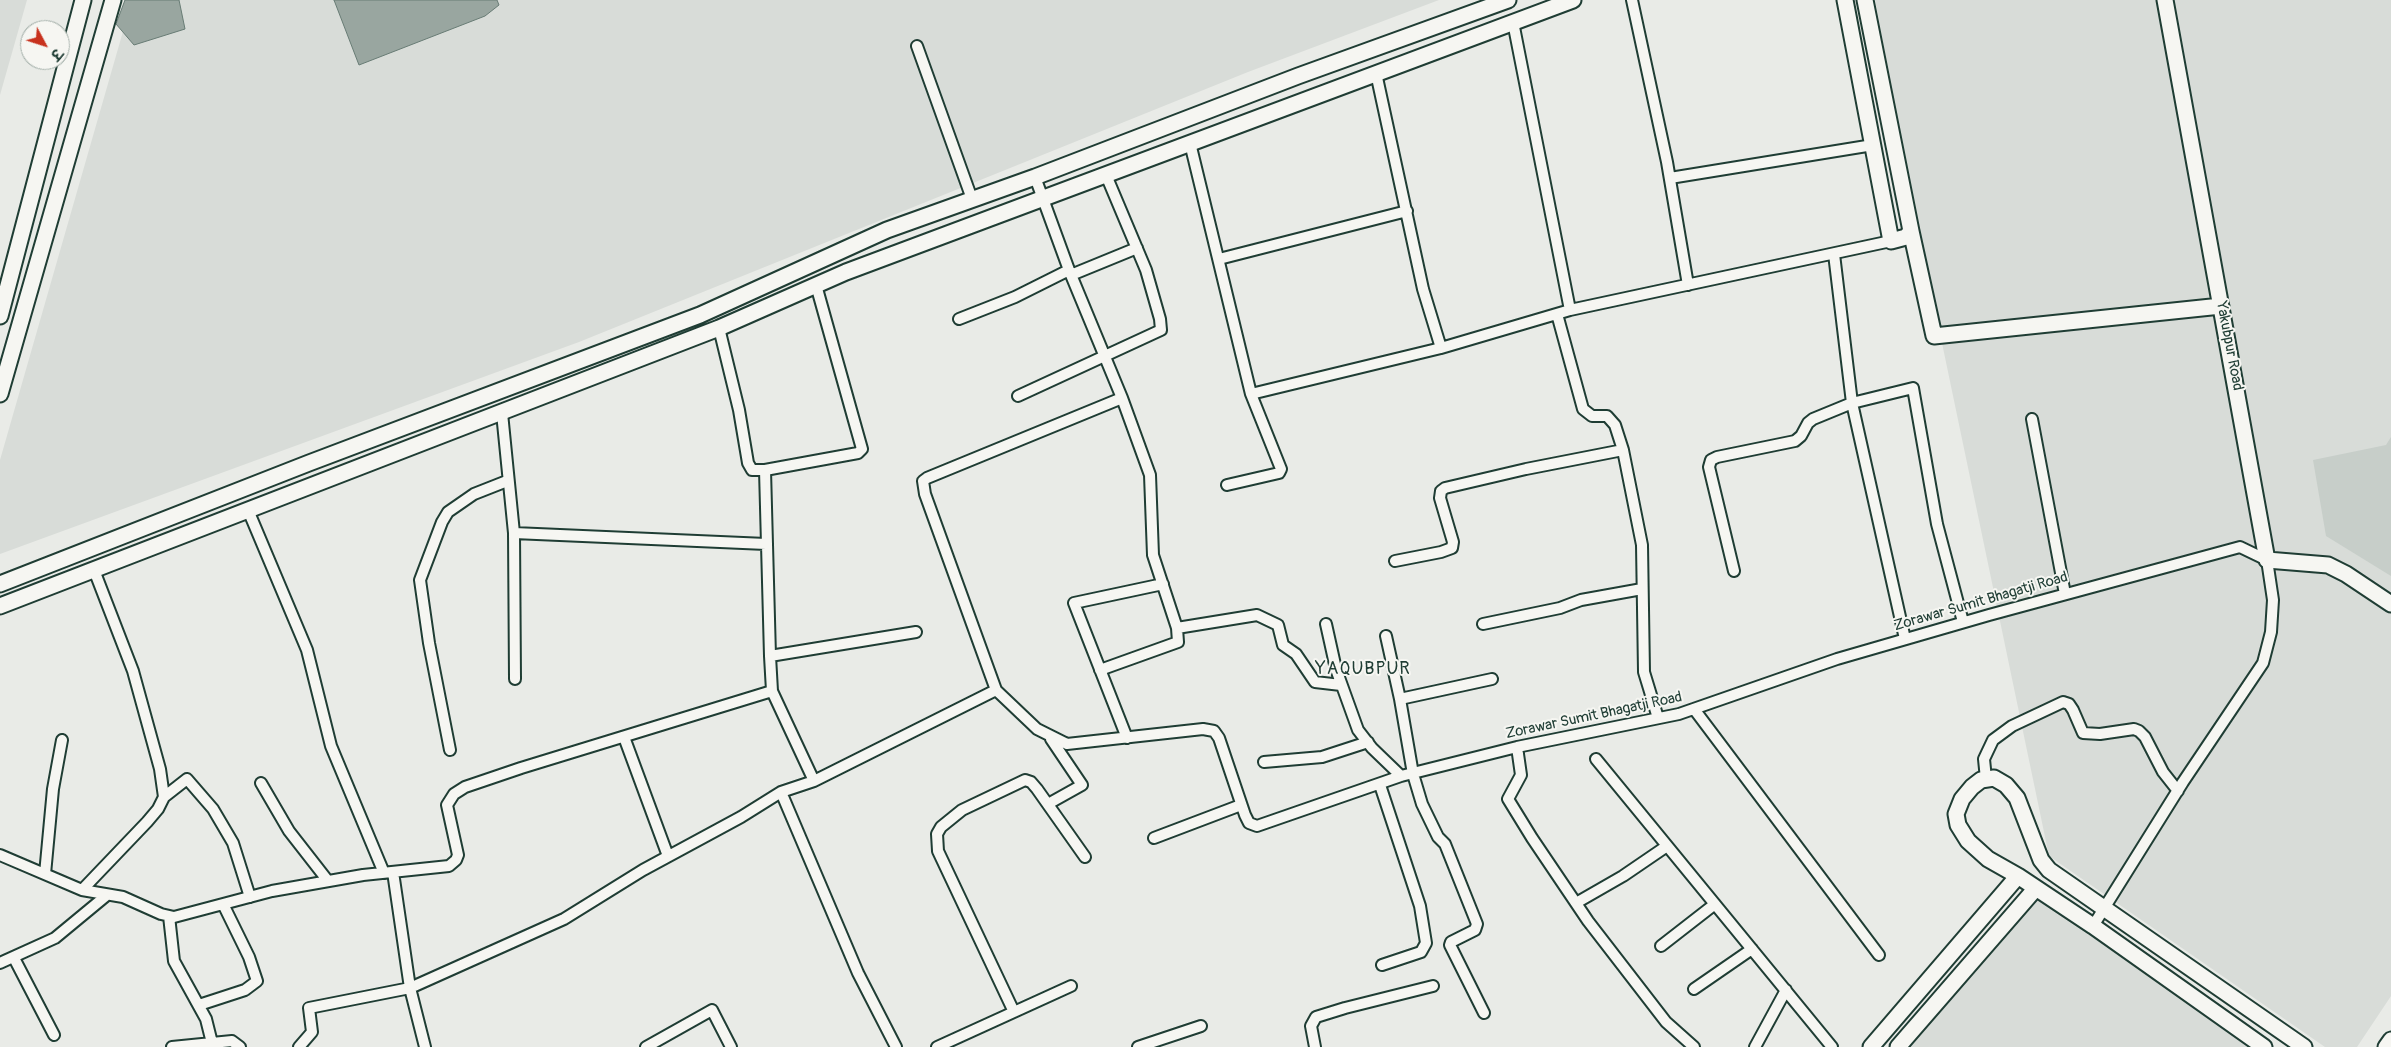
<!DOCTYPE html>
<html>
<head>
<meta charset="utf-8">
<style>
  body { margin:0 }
  #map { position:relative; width:2391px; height:1047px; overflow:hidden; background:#e9ebe7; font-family:Pangolin,"Playpen Sans Deva",sans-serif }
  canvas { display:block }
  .north { position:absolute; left:20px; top:20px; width:50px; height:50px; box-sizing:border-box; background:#f6f6f2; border:1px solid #a0aca6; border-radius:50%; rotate:130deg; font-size:14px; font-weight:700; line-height:20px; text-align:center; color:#1f3d34 }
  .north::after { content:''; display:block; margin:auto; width:18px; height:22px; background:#c8321e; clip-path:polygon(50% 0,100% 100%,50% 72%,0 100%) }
</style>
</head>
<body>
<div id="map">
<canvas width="2391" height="1047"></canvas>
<div class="north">उ</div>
</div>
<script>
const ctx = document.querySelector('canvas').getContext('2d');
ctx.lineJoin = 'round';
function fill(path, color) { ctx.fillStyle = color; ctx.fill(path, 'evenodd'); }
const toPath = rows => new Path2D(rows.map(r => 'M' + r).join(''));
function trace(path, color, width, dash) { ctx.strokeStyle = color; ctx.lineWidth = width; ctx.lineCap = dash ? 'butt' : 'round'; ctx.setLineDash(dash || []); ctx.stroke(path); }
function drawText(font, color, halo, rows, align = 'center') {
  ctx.font = font + ' Pangolin,sans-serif'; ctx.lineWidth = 4; ctx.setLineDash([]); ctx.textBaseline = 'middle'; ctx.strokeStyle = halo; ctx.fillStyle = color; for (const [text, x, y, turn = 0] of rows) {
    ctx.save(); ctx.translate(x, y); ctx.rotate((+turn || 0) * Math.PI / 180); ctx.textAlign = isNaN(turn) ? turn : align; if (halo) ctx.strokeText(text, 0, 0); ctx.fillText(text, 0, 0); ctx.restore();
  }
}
const built = toPath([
  [0,0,27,0,0,95],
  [132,0,1439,0,1248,72,579,342,0,554,0,460],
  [1875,0,2391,0,2391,996,2357,1047,2325,1047,2049,856,1913,204],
  [2037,896,2250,1047,1895,1047]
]);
const green = toPath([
  [2391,437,2391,576,2326,536,2313,460,2386,445]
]);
const water = toPath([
  [125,0,179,0,185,29,134,45,116,24,125,0],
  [334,0,497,0,499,5,485,16,359,65,334,0]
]);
const street = toPath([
  [1632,0,1667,162,1688,285],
  [1513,22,1570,310],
  [917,46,972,199],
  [1376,73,1423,289,1441,348],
  [1190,143,1251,394,1281,469,1279,473,1227,485],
  [1035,177,1069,270,1122,398,1150,475,1153,555,1177,628,1257,615,1278,625,1283,645,1296,654,1315,682,1341,685],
  [1670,178,1873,145],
  [1834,254,1852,403,1905,639],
  [1219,259,1407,211],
  [1071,275,1137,248],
  [1557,314,1583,409,1592,416,1607,416,1615,425,1623,450,1642,545,1644,672,1658,718],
  [959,319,1015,297,1069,270],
  [719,328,739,410,748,463,752,470,765,470,770,656,916,632],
  [1251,394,1441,348,1570,310,1891,241],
  [1018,396,1161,330,1160,319,1146,270,1106,175],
  [1122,398,927,478,923,481,925,494,996,690,1037,729,1067,744,1203,729,1214,731,1219,738,1245,815,1249,823,1257,826,1401,776,1517,747,1679,714,1837,659,1989,615,2240,547,2267,560,2273,600,2271,632,2263,663,2183,782,2093,926],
  [502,413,514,533,515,679],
  [2032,419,2065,594],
  [765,470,858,453,862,449,816,285],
  [248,510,307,650,331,746,384,873],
  [514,533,766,544],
  [1395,561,1441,552,1452,548,1453,542,1440,498,1441,491,1445,488,1526,469,1623,450],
  [94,570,133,671,160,769,164,797],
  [1734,571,1709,467,1711,460,1717,457,1795,441,1801,436,1808,423,1813,419,1852,403,1913,388,1937,524,1963,622],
  [1326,624,1336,669,1358,730,1372,748,1401,776],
  [1483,624,1560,608,1581,600,1642,589],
  [1386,636,1400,699,1413,774,1422,804,1438,837,1445,844,1477,924,1475,930,1451,942,1450,945,1484,1013],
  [1100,670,1178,642,1177,628],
  [772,691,814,781],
  [1400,699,1492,679],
  [1694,709,1879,955],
  [624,737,668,856],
  [1127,738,1074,603,1163,584],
  [1517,747,1521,775,1508,799,1532,838,1588,921,1666,1022,1694,1047],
  [450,750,429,643,420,580,442,522,448,512,474,494,507,481],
  [1596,759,1832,1047],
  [1264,762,1322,757,1368,742],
  [1986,779,1984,759,1993,740,2012,726,2063,702,2069,704,2073,710,2083,733,2100,734,2134,729,2139,731,2145,737,2163,772,2178,791],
  [261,783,289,831,328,881],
  [1380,785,1420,906,1426,943,1421,952,1382,965],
  [781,792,858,973,896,1047],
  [1048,804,1082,785,1051,739],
  [1154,838,1241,805],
  [0,855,82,890,123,897,161,914,174,917,272,891,363,875,449,866,456,860,458,855,447,805,454,794,465,787,521,768,772,691,770,656],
  [393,872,410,988,425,1047],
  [45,874,53,789,62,740],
  [82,890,147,822,158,809,164,797,187,779,213,809,233,843,250,897],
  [1576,903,1623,876,1667,846],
  [169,916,174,961,206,1019,212,1043],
  [1661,946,1715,904],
  [14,958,54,1035],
  [0,963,55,938,107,895],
  [1694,989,1752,949],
  [199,1005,245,990,257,981,249,957,223,904],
  [1014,1012,938,851,937,834,941,827,962,810,1025,780,1031,782,1037,789,1085,857],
  [172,1047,232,1041,240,1047],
  [299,1047,312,1032,309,1008,410,988,564,919,643,870,741,817,781,792,814,781,996,690],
  [646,1047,712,1010,731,1047],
  [937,1047,1071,986],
  [1138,1047,1201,1026],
  [1315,1047,1311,1026,1316,1017,1345,1008,1433,986],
  [1755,1047,1786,990]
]);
const secondary = toPath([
  [1845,0,1891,241,1906,237,1911,231,1865,0],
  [2165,0,2267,560,2328,565,2346,574,2391,604],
  [1911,231,1934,336,2221,306],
  [0,316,83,0],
  [0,394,113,0],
  [0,584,309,463,700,315,887,230,1035,177,1298,76,1508,0],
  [0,606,719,328,846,272,1573,0],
  [1871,1047,2018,876],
  [1898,1047,2036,888],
  [2264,1047,2093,926,2018,876,1988,859,1968,841,1958,825,1956,814,1962,799,1972,787,1981,780,1994,778,2006,785,2017,798,2041,860,2049,870,2304,1047],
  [2386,1047,2391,1040]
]);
const streetNames = [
  ["Yakubpur Road",2229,346,79],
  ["Zorawar Sumit Bhagatji Road",1981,602,-16],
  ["Zorawar Sumit Bhagatji Road",1594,716,-12]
];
const quarterNames = [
  ["YAQUBPUR",1363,669]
];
fill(built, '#d8dcd8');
fill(green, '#c7cec9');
fill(water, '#99a6a0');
trace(water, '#687c75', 1);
trace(street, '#1f3d34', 14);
trace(secondary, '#1f3d34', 19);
trace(street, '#f6f6f2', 10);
trace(secondary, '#f6f6f2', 15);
drawText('15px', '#1f3d34', '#f6f6f2', streetNames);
ctx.letterSpacing = '1px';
drawText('18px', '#1f3d34', '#f6f6f2', quarterNames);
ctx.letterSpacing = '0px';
</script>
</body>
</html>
